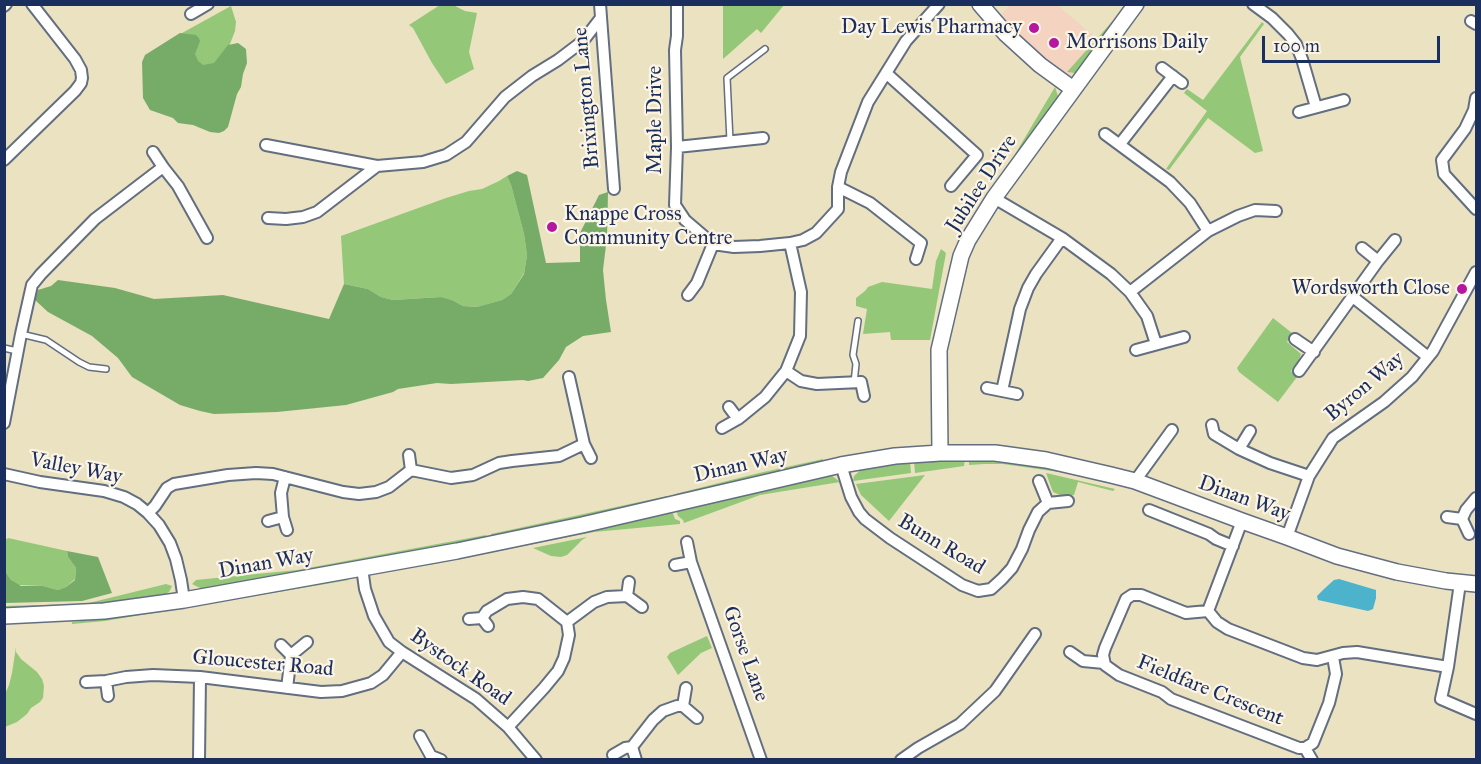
<!DOCTYPE html>
<html>
<head>
<meta charset="utf-8">
<style>
  body { margin:0 }
  #map { position:relative; width:1481px; height:764px; overflow:hidden; background:#eae2c0; font-family:"IM FELL Great Primer",serif }
  canvas { display:block }
  .frame { position:absolute; inset:0; border:6px solid #1b2f5e; pointer-events:none }
  .scale { position:absolute; left:1262px; top:36px; width:178px; height:27px; box-sizing:border-box; border:3px solid #1b2f5e; border-top:0; padding-left:8px; font-size:18px; line-height:21px; white-space:nowrap; color:#1b2f5e; -webkit-text-stroke:4px #fcf5e5; paint-order:stroke }
</style>
</head>
<body>
<div id="map">
<canvas width="1481" height="764"></canvas>
<div class="frame"></div>
<div class="scale">100 m</div>
</div>
<script>
const ctx = document.querySelector('canvas').getContext('2d');
ctx.lineJoin = 'round';
function fill(path, color) { ctx.fillStyle = color; ctx.fill(path, 'evenodd'); }
const toPath = rows => new Path2D(rows.map(r => 'M' + r).join(''));
function trace(path, color, width, dash) { ctx.strokeStyle = color; ctx.lineWidth = width; ctx.lineCap = dash ? 'butt' : 'round'; ctx.setLineDash(dash || []); ctx.stroke(path); }
function drawText(font, color, halo, rows, align = 'center') {
  ctx.font = font + ' "IM FELL Great Primer",serif'; ctx.lineWidth = 4.5; ctx.setLineDash([]); ctx.textBaseline = 'middle'; ctx.strokeStyle = halo; ctx.fillStyle = color; for (const [text, x, y, turn = 0] of rows) {
    ctx.save(); ctx.translate(x, y); ctx.rotate((+turn || 0) * Math.PI / 180); ctx.textAlign = isNaN(turn) ? turn : align; if (halo) ctx.strokeText(text, 0, 0); ctx.fillText(text, 0, 0); ctx.restore();
  }
}
const built = toPath([
  [1010,5,1057,5,1102,43,1073,81,1037,55,998,18]
]);
const green = toPath([
  [440,5,454,5,457,7,465,11,477,13,469,52,474,69,446,84,432,63,413,28,409,25],
  [723,5,723,4,784,5,761,33,757,29,723,59],
  [1127,5,1082,69,1075,73,1067,72],
  [231,6,236,22,235,31,225,57,214,78,173,38],
  [1262,22,1264,24,1240,57,1263,151,1255,153,1208,118,1169,170,1166,169,1207,111,1184,93,1187,89,1203,100],
  [1055,87,1058,96,1056,103,1005,171],
  [507,176,511,185,524,234,527,255,524,273,511,294,502,300,478,307,463,306,452,300,440,297,393,300,381,297,368,289,344,284,341,236,446,198,469,191,482,189,499,181],
  [941,249,946,253,930,340,891,340,890,332,863,334,867,309,856,306,856,298,865,291,868,287,882,282,932,289,936,261],
  [1273,318,1292,333,1287,342,1301,354,1298,363,1291,371,1297,377,1278,402,1239,372,1237,368],
  [823,459,823,461,675,496,675,494,759,473],
  [965,459,964,466,915,473,914,461],
  [969,459,1026,464,1074,472,1106,480,1106,483,1073,474,1003,464,984,464,969,465],
  [910,461,911,473,853,481,854,476,864,467],
  [1046,473,1115,489,1113,491,1078,482,1074,495,1060,495,1053,492],
  [831,475,840,482,760,495,684,523,683,520,678,516,676,510],
  [925,475,889,521,861,495,856,484],
  [667,496,668,498,633,506,491,537,491,534],
  [672,511,675,519,680,521,680,524,594,532,429,565,429,563],
  [486,535,487,538,450,545,209,588,200,588,192,584,196,580,297,570],
  [587,537,582,540,567,555,561,557,551,556,533,548],
  [8,538,67,551,68,557,76,568,75,579,66,587,58,590,43,586,17,585,11,580,5,571,4,541],
  [347,579,349,580,261,595,105,621,72,624,72,622,110,618,150,612,324,581],
  [166,584,172,586,169,592,162,596,106,604,5,609,4,606,85,604],
  [707,636,712,648,701,653,678,675,667,657,670,653],
  [16,647,16,652,21,659,37,672,42,679,44,686,43,698,40,702,31,708,27,714,17,722,5,727,5,694,9,685,12,673]
]);
const forest = toPath([
  [180,33,196,35,199,38,200,41,195,54,198,61,203,65,214,63,228,45,238,43,246,49,247,63,243,74,241,87,237,94,228,127,224,131,219,133,210,132,193,125,178,123,173,118,150,110,143,98,142,62,145,55],
  [517,171,527,175,546,263,580,262,580,233,599,195,608,192,607,237,603,270,606,300,611,332,583,336,566,347,559,360,543,378,528,381,523,380,451,384,437,383,398,389,393,392,346,405,277,412,214,414,200,411,180,405,132,377,118,358,92,336,48,312,35,300,38,290,51,286,58,280,115,288,154,299,223,295,329,319,344,284,368,289,381,297,393,300,441,297,452,300,463,306,477,307,502,300,511,294,524,274,527,255,524,234,511,185,507,176],
  [67,551,98,557,112,593,82,601,5,603,5,571,11,580,21,586,43,586,58,590,66,587,75,580,76,568,68,557]
]);
const water = toPath([
  [1339,579,1376,590,1376,598,1373,609,1368,611,1318,600,1317,596,1324,589,1334,580]
]);
const lane = toPath([
  [730,141,727,78,765,49],
  [21,334,46,340,79,362,89,367,106,369],
  [4,348,17,351],
  [854,383,856,364,853,355,858,321]
]);
const street = toPath([
  [600,4,614,189],
  [677,4,677,36,675,50,677,147,675,205,685,220,713,244,734,247,760,246,790,243,803,240,816,233,838,209,838,187,841,172,868,102,906,41,939,4],
  [1253,4,1272,18,1288,34,1296,44,1302,59,1316,107],
  [4,6,6,4],
  [191,14,208,4],
  [1471,21,1476,24],
  [1162,68,1182,83],
  [886,73,977,155,951,186],
  [1476,98,1474,110,1465,129,1442,160,1444,174,1476,209],
  [1299,112,1344,100],
  [1105,134,1170,182,1190,203,1208,231],
  [1120,144,1173,76],
  [266,145,377,166,423,162,446,155,466,142,505,97,532,76,558,60,583,41,600,19],
  [677,147,763,138],
  [153,152,163,167],
  [4,160,75,91,81,83,82,78,81,70,75,59,32,4],
  [838,187,870,203,921,243,916,259],
  [994,198,1062,238,1111,274,1130,292,1147,316,1156,344],
  [268,218,286,219,303,217,317,212,377,166],
  [1362,248,1378,261],
  [1130,292,1208,231,1238,216,1255,210,1276,211],
  [688,295,697,283,713,244],
  [1353,297,1428,357],
  [1295,339,1314,352],
  [1136,350,1184,337],
  [786,371,801,381,817,384,861,382,864,396],
  [1299,371,1378,261,1395,240],
  [569,377,584,444],
  [987,388,1017,394],
  [1002,391,1020,309,1028,288,1036,274,1062,238],
  [729,407,738,419],
  [4,423,21,334,32,285,41,274,95,219,163,167,178,186,207,238],
  [1212,425,1214,434,1239,449,1270,463,1309,476],
  [722,428,738,419,765,397,786,371,800,336,801,292,790,243],
  [1239,449,1250,431],
  [841,465,851,497,859,512,865,519,890,538,962,585,978,591,991,589,1002,579,1012,568,1022,549,1029,530,1038,512,1048,503,1039,481],
  [411,470,451,478,473,475,499,463,512,461,559,456,584,444,591,458],
  [4,474,40,482,104,491,124,497,137,504,148,513,159,525,170,543,176,559,181,580,184,600],
  [285,477,281,493,283,517,287,530],
  [1135,481,1172,430],
  [1048,503,1068,501],
  [1149,510,1209,534,1216,539,1233,546],
  [148,513,155,506,167,488,174,484,228,475,256,473,273,474,343,492,359,494,376,492,389,487,411,470,409,455],
  [1447,517,1462,519,1469,534],
  [1462,519,1466,510,1476,498],
  [268,521,283,517],
  [1242,521,1208,611,1217,622,1228,629,1303,658,1317,660,1343,653,1357,652,1448,667],
  [1287,537,1309,476,1333,438,1384,402,1412,377,1433,351,1476,272],
  [687,542,691,562,761,760],
  [675,565,691,562],
  [362,568,365,589,374,616,389,642,402,652,476,699,508,727,536,760],
  [629,582,627,596,642,607],
  [1460,583,1448,667,1441,699,1476,714],
  [1208,611,1186,613,1141,595,1132,595,1126,599,1105,648,1103,655,1105,665,1119,675,1162,692,1171,699,1299,748,1305,748,1313,743,1329,703,1336,674,1333,657],
  [482,618,487,611,507,599,523,597,538,599,567,622,569,635,564,658,558,671,544,688,508,727],
  [469,619,482,618,488,626],
  [567,622,594,602,607,597,627,596],
  [281,645,291,655],
  [1070,652,1083,661,1104,663],
  [106,681,108,696],
  [86,682,106,681,126,677,153,675,200,677,321,692,342,691,371,683,383,675,402,652],
  [287,688,291,655,307,642],
  [686,688,683,706,697,718],
  [420,736,431,756,441,760],
  [1305,748,1312,760],
  [613,755,625,748,632,747],
  [199,760,200,677],
  [636,760,632,747,653,720,663,711,677,706,683,706],
  [901,760,918,748,960,724,995,691,1035,634]
]);
const secondary = toPath([
  [980,4,1006,34,1040,65,1073,89],
  [940,453,939,350,961,256,968,240,994,198,1136,4],
  [4,616,104,611,184,600,457,551,582,525,841,465,895,456,940,453,995,453,1046,460,1111,475,1135,481,1242,521,1287,537,1337,556,1397,572,1446,581,1476,584]
]);
const markers = [
  [1034,28,6,"#b5179e"],
  [1054,43,6,"#b5179e"],
  [552,227,6,"#b5179e"],
  [1462,289,6,"#b5179e"]
];
const poiNames = [
  ["Day Lewis Pharmacy",1022,28],
  ["Morrisons Daily",1066,43,"left"],
  ["Knappe Cross",564,215,"left"],
  ["Community Centre",564,239,"left"],
  ["Wordsworth Close",1450,289]
];
const streetNames = [
  ["Brixington Lane",587,98,-95],
  ["Maple Drive",656,120,-90],
  ["Jubilee Drive",982,184,-57],
  ["Byron Way",1365,387,-40],
  ["Dinan Way",741,466,-13],
  ["Valley Way",76,469,11],
  ["Dinan Way",1244,499,20],
  ["Bunn Road",941,545,31],
  ["Dinan Way",266,564,-10],
  ["Gorse Lane",745,654,70],
  ["Gloucester Road",263,664,5],
  ["Bystock Road",460,668,35],
  ["Fieldfare Crescent",1210,691,22]
];
fill(built, '#f4d3c0');
fill(green, '#94c778');
fill(forest, '#77ac68');
fill(water, '#4db3cc');
trace(lane, '#636e80', 8);
trace(street, '#636e80', 14);
trace(secondary, '#636e80', 18);
trace(lane, '#fff', 5);
trace(street, '#fff', 10);
trace(secondary, '#fff', 15);
for (const [x, y, r, color] of markers) { const dot = new Path2D(); dot.arc(x, y, r, 0, 2 * Math.PI); ctx.fillStyle = color; ctx.fill(dot); trace(dot, '#fcf5e5', 2); }
drawText('21px', '#1b2f5e', '#fcf5e5', poiNames, 'right');
drawText('21px', '#1b2f5e', '#fcf5e5', streetNames);
</script>
</body>
</html>
